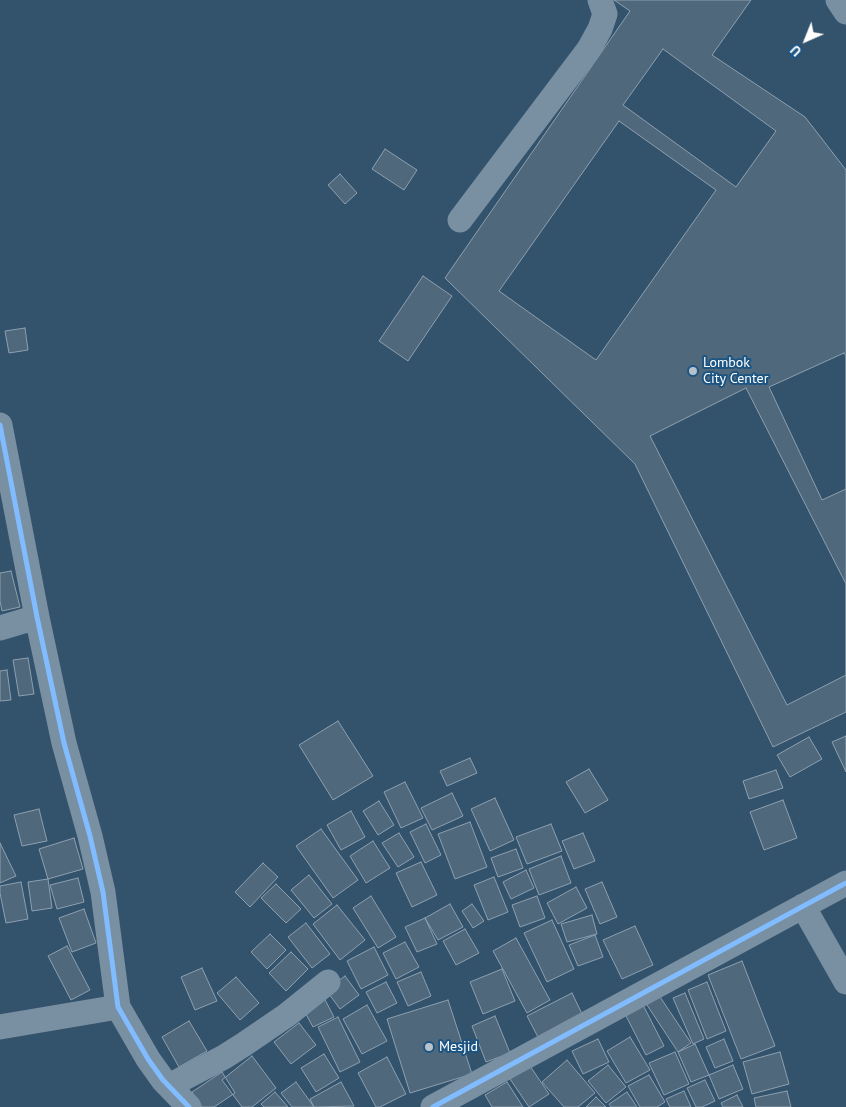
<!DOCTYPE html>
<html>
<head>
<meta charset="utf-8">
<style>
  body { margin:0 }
  #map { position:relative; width:846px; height:1107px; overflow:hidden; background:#33526c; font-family:"PT Sans",sans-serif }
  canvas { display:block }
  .north { position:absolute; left:781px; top:15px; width:50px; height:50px; -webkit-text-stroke:4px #1c5583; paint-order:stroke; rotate:224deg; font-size:14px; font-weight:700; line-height:20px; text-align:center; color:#fff }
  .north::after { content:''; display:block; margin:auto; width:18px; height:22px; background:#fff; clip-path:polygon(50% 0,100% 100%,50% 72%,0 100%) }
</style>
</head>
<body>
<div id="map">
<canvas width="846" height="1107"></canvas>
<div class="north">U</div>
</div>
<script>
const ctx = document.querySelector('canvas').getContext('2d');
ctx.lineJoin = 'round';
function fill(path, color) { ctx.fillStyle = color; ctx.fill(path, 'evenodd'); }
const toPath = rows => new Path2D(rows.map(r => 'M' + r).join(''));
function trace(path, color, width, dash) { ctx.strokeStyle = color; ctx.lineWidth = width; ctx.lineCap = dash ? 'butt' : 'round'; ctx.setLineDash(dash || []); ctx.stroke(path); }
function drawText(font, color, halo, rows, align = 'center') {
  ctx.font = font + ' "PT Sans",sans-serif'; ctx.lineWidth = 4; ctx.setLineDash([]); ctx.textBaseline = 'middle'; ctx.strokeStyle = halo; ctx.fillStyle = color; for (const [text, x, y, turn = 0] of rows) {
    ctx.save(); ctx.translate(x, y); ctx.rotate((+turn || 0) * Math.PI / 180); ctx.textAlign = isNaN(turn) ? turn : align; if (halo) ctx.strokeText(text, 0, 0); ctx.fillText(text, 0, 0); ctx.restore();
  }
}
const building = toPath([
  [614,0,751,0,712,55,805,117,846,170,846,712,773,747,635,464,445,278,630,11,614,0],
  [663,49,776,131,736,187,623,105,663,49],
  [619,121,716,190,596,360,499,291,619,121],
  [385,149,417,170,404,190,372,169,385,149],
  [340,174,357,193,345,204,328,185,340,174],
  [423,276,452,296,408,361,379,341,423,276],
  [25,328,28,350,9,353,5,331,25,328],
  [844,353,846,356,846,489,822,500,769,387,844,353],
  [746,388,846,584,846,675,787,705,650,436,746,388],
  [11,571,20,607,2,611,0,601,0,573,11,571],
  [28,658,34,694,19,696,13,660,28,658],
  [7,670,11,700,0,701,0,671,7,670],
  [338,721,373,776,333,800,299,745,338,721],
  [846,736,846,772,832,742,846,736],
  [809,737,822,759,790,777,777,755,809,737],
  [470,758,477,773,447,786,440,771,470,758],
  [589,769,608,800,585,813,566,782,589,769],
  [776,770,783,788,749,799,743,781,776,770],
  [405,782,423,818,401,828,384,792,405,782],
  [452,793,463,816,432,830,421,808,452,793],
  [495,798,514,840,490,851,471,809,495,798],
  [783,800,797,838,764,850,750,812,783,800],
  [379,801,394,825,378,835,363,811,379,801],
  [39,809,47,841,22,846,14,815,39,809],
  [351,811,365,837,341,850,327,825,351,811],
  [470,822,487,867,455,879,438,834,470,822],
  [426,824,441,855,425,863,410,832,426,824],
  [551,824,562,851,527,864,516,837,551,824],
  [321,829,358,880,333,898,296,846,321,829],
  [399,833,414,857,398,867,382,843,399,833],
  [583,833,595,861,574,869,562,841,583,833],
  [74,838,83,869,48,879,39,849,74,838],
  [373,841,390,868,366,883,350,856,373,841],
  [0,843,16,876,0,883,0,843],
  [516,849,523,868,498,877,491,858,516,849],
  [561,856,571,883,539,895,529,869,561,856],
  [421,862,437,895,412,907,396,873,421,862],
  [263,863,278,877,250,907,235,892,263,863],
  [526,870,534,888,511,899,503,882,526,870],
  [309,875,332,904,314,918,291,890,309,875],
  [494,877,508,912,488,920,474,885,494,877],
  [78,878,84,902,57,909,50,885,78,878],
  [48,879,52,908,32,911,28,882,48,879],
  [21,882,28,919,6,923,0,893,0,886,21,882],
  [602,882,617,917,600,924,585,889,602,882],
  [276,884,301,909,286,923,261,898,276,884],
  [576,887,587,908,558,924,547,903,576,887],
  [371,896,396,937,378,948,353,908,371,896],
  [537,896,545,918,520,927,512,905,537,896],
  [450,904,463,927,438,940,425,918,450,904],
  [472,904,484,921,473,928,462,911,472,904],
  [337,905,365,940,340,960,313,924,337,905],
  [84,909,96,943,72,952,59,918,84,909],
  [592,915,597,934,567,942,561,924,592,915],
  [425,918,437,944,417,952,405,927,425,918],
  [552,920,574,969,547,982,524,933,552,920],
  [306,923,330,954,312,968,288,937,306,923],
  [635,926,653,965,622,979,603,940,635,926],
  [465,929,479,953,456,965,443,941,465,929],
  [270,934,286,950,267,969,251,952,270,934],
  [595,935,603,957,578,966,569,945,595,935],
  [516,938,550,1000,527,1013,493,951,516,938],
  [405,942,419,967,396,979,383,953,405,942],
  [67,946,90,990,71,1000,48,956,67,946],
  [374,947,388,975,361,989,347,961,374,947],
  [291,952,308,969,286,991,269,973,291,952],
  [742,961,775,1046,741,1059,708,975,742,961],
  [202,968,217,1001,195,1010,181,977,202,968],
  [502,969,515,1001,483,1014,470,982,502,969],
  [421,972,431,996,408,1006,397,982,421,972],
  [345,976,359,995,340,1009,326,990,345,976],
  [236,977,259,1003,240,1020,217,993,236,977],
  [386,982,397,1003,377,1013,366,992,386,982],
  [707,982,726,1031,707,1039,688,990,707,982],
  [572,993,583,1016,539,1039,527,1016,572,993],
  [685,993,704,1039,693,1044,673,998,685,993],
  [658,994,691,1043,678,1052,645,1002,658,994],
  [323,996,334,1017,313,1027,302,1007,323,996],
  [448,1000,472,1074,410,1093,387,1019,448,1000],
  [642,1003,664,1046,646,1055,624,1012,642,1003],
  [367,1005,387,1041,362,1054,343,1019,367,1005],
  [495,1016,510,1053,486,1062,472,1026,495,1016],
  [338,1017,360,1062,340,1072,318,1027,338,1017],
  [189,1021,207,1051,179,1067,162,1037,189,1021],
  [299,1023,316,1045,291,1064,274,1042,299,1023],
  [630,1037,650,1070,626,1083,607,1051,630,1037],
  [598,1039,609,1062,583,1074,572,1051,598,1039],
  [724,1039,733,1061,715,1068,706,1047,724,1039],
  [695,1044,709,1075,691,1082,678,1052,695,1044],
  [675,1052,689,1084,664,1095,649,1063,675,1052],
  [780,1052,789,1084,752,1094,743,1062,780,1052],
  [324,1054,339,1078,316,1092,301,1068,324,1054],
  [252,1056,276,1088,252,1107,242,1107,222,1080,252,1056],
  [387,1057,406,1094,380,1107,376,1107,358,1073,387,1057],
  [567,1060,595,1093,578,1107,564,1107,542,1082,567,1060],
  [608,1065,626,1087,606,1103,588,1081,608,1065],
  [733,1065,743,1089,719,1099,709,1075,733,1065],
  [530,1066,549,1094,529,1107,510,1079,530,1066],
  [222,1072,235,1093,214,1107,202,1107,192,1092,222,1072],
  [649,1075,665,1102,657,1107,640,1107,628,1086,649,1075],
  [705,1080,715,1101,702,1107,696,1107,687,1088,705,1080],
  [296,1082,314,1107,292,1107,281,1093,296,1082],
  [341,1082,354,1106,314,1107,310,1099,341,1082],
  [507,1082,523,1107,492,1107,485,1095,507,1082],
  [684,1091,691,1107,670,1107,666,1099,684,1091],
  [787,1091,791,1107,756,1107,754,1098,787,1091],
  [275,1092,288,1107,264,1107,261,1104,275,1092],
  [627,1092,637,1107,611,1107,609,1104,627,1092],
  [737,1095,743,1107,723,1107,721,1103,737,1095],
  [596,1097,606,1107,586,1107,596,1097]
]);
const minor = toPath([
  [838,0,846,12],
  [460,220,589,49,600,29,605,14,600,0],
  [0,425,37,617,64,743,90,836,103,892,118,1007,148,1059,163,1080,189,1107],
  [0,628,37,617],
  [803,906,846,982],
  [0,1027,118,1007],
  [169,1086,224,1057,243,1045,287,1015,328,982],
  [433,1107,846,883]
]);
const cycleway = toPath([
  [0,425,37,617,64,743,90,836,103,892,118,1007,148,1059,163,1080,189,1107],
  [433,1107,846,883]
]);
const markers = [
  [693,371,5,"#b8c2cc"],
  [429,1047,5,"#b8c2cc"]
];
const poiNames = [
  ["Lombok",703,363],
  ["City Center",703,379],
  ["Mesjid",439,1047]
];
fill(building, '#4f687c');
trace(building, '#8da0b0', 1);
trace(minor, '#798fa2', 25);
trace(cycleway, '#80bcff', 5);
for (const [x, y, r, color] of markers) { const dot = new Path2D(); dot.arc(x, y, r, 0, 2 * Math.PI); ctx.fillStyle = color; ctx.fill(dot); trace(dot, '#1c5583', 2); }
drawText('14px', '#fff', '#1c5583', poiNames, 'left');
</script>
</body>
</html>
